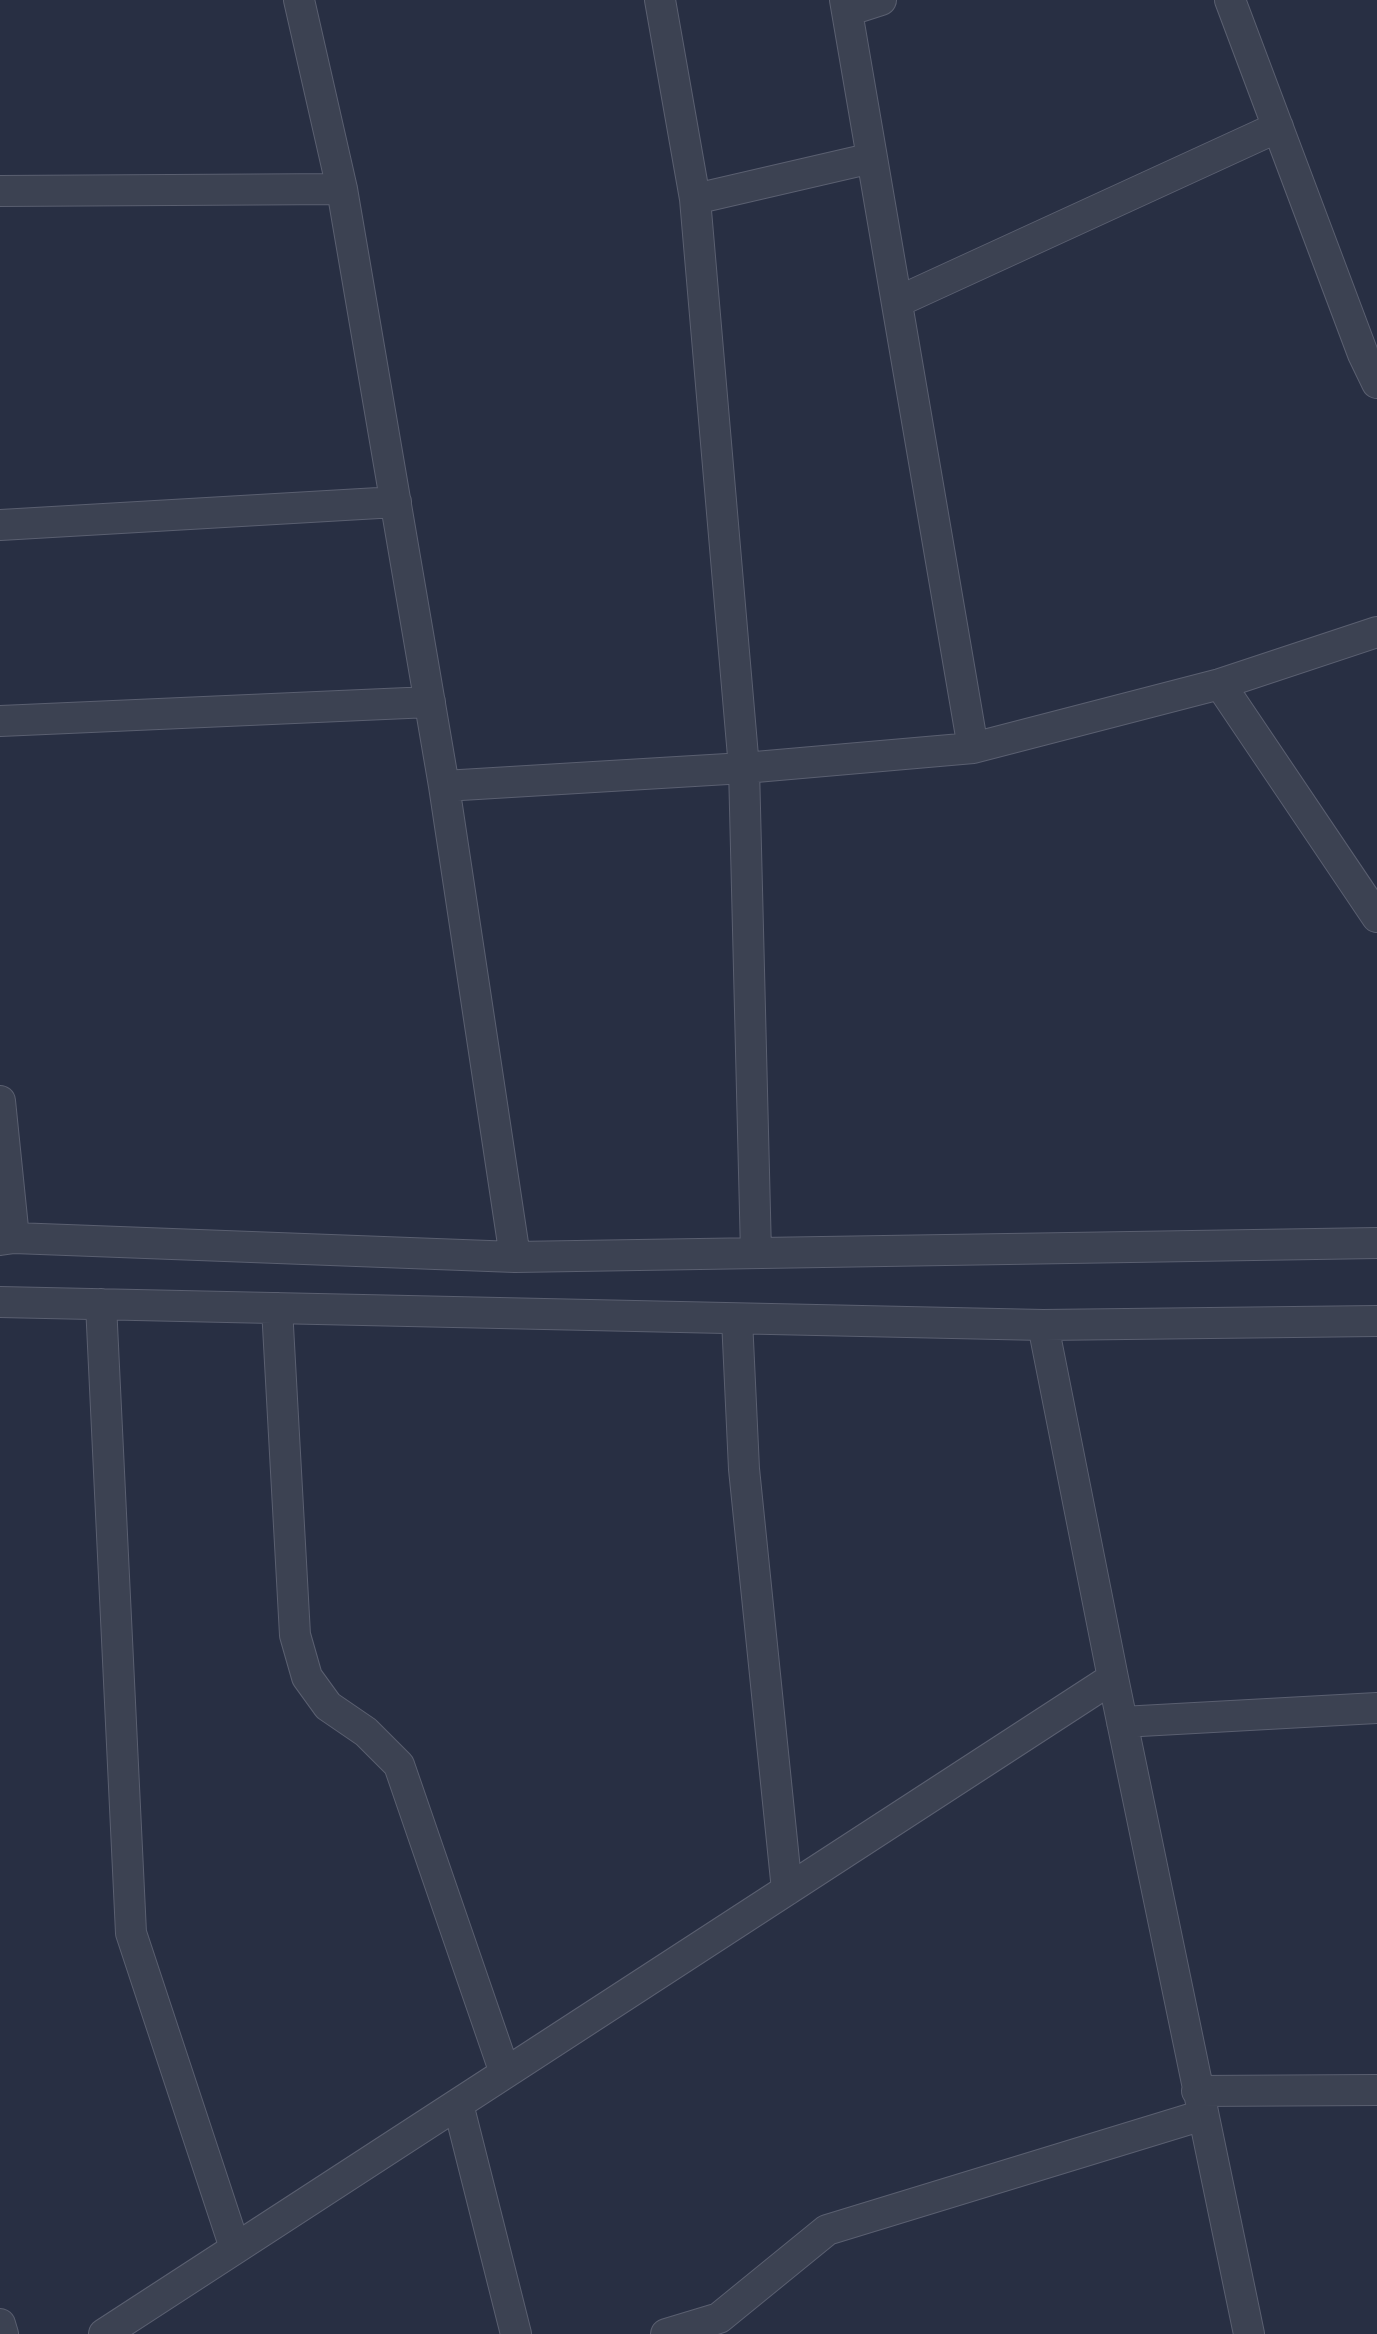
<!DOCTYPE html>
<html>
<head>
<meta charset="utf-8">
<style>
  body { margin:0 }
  canvas { display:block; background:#282f43 }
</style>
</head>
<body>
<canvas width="1377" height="2334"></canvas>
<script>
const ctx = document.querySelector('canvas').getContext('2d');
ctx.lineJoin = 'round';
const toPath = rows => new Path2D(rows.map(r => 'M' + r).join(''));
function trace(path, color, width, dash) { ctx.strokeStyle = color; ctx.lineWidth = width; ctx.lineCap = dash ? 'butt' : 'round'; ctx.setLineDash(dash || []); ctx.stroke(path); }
const street = toPath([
  [299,0,342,189,444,786,515,1257],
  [660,0,695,199,744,768,756,1253],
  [845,0,973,748],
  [1230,0,1363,354,1377,383],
  [847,11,881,0],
  [0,191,342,189],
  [695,199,872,158],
  [897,302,1278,127],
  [0,525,396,502],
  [1220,684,1377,917],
  [0,721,430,702],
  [444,786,744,768,973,748,1220,684,1377,632],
  [0,1101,14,1238],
  [0,1240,14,1238,515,1257,1377,1243],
  [0,1302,1043,1325,1377,1321],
  [101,1304,131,1933,235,2248],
  [277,1308,295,1635,307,1677,328,1706,366,1732,399,1765,505,2073],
  [737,1319,744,1469,787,1890],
  [1043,1325,1113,1678,1249,2334],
  [1122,1722,1377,1708],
  [1197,2091,1377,2090],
  [458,2104,516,2334],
  [0,2324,3,2334],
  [104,2334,1113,1678],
  [666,2334,719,2318,827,2230,1203,2115]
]);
trace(street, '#5a5f70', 32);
trace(street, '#3c4252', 30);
</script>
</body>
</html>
